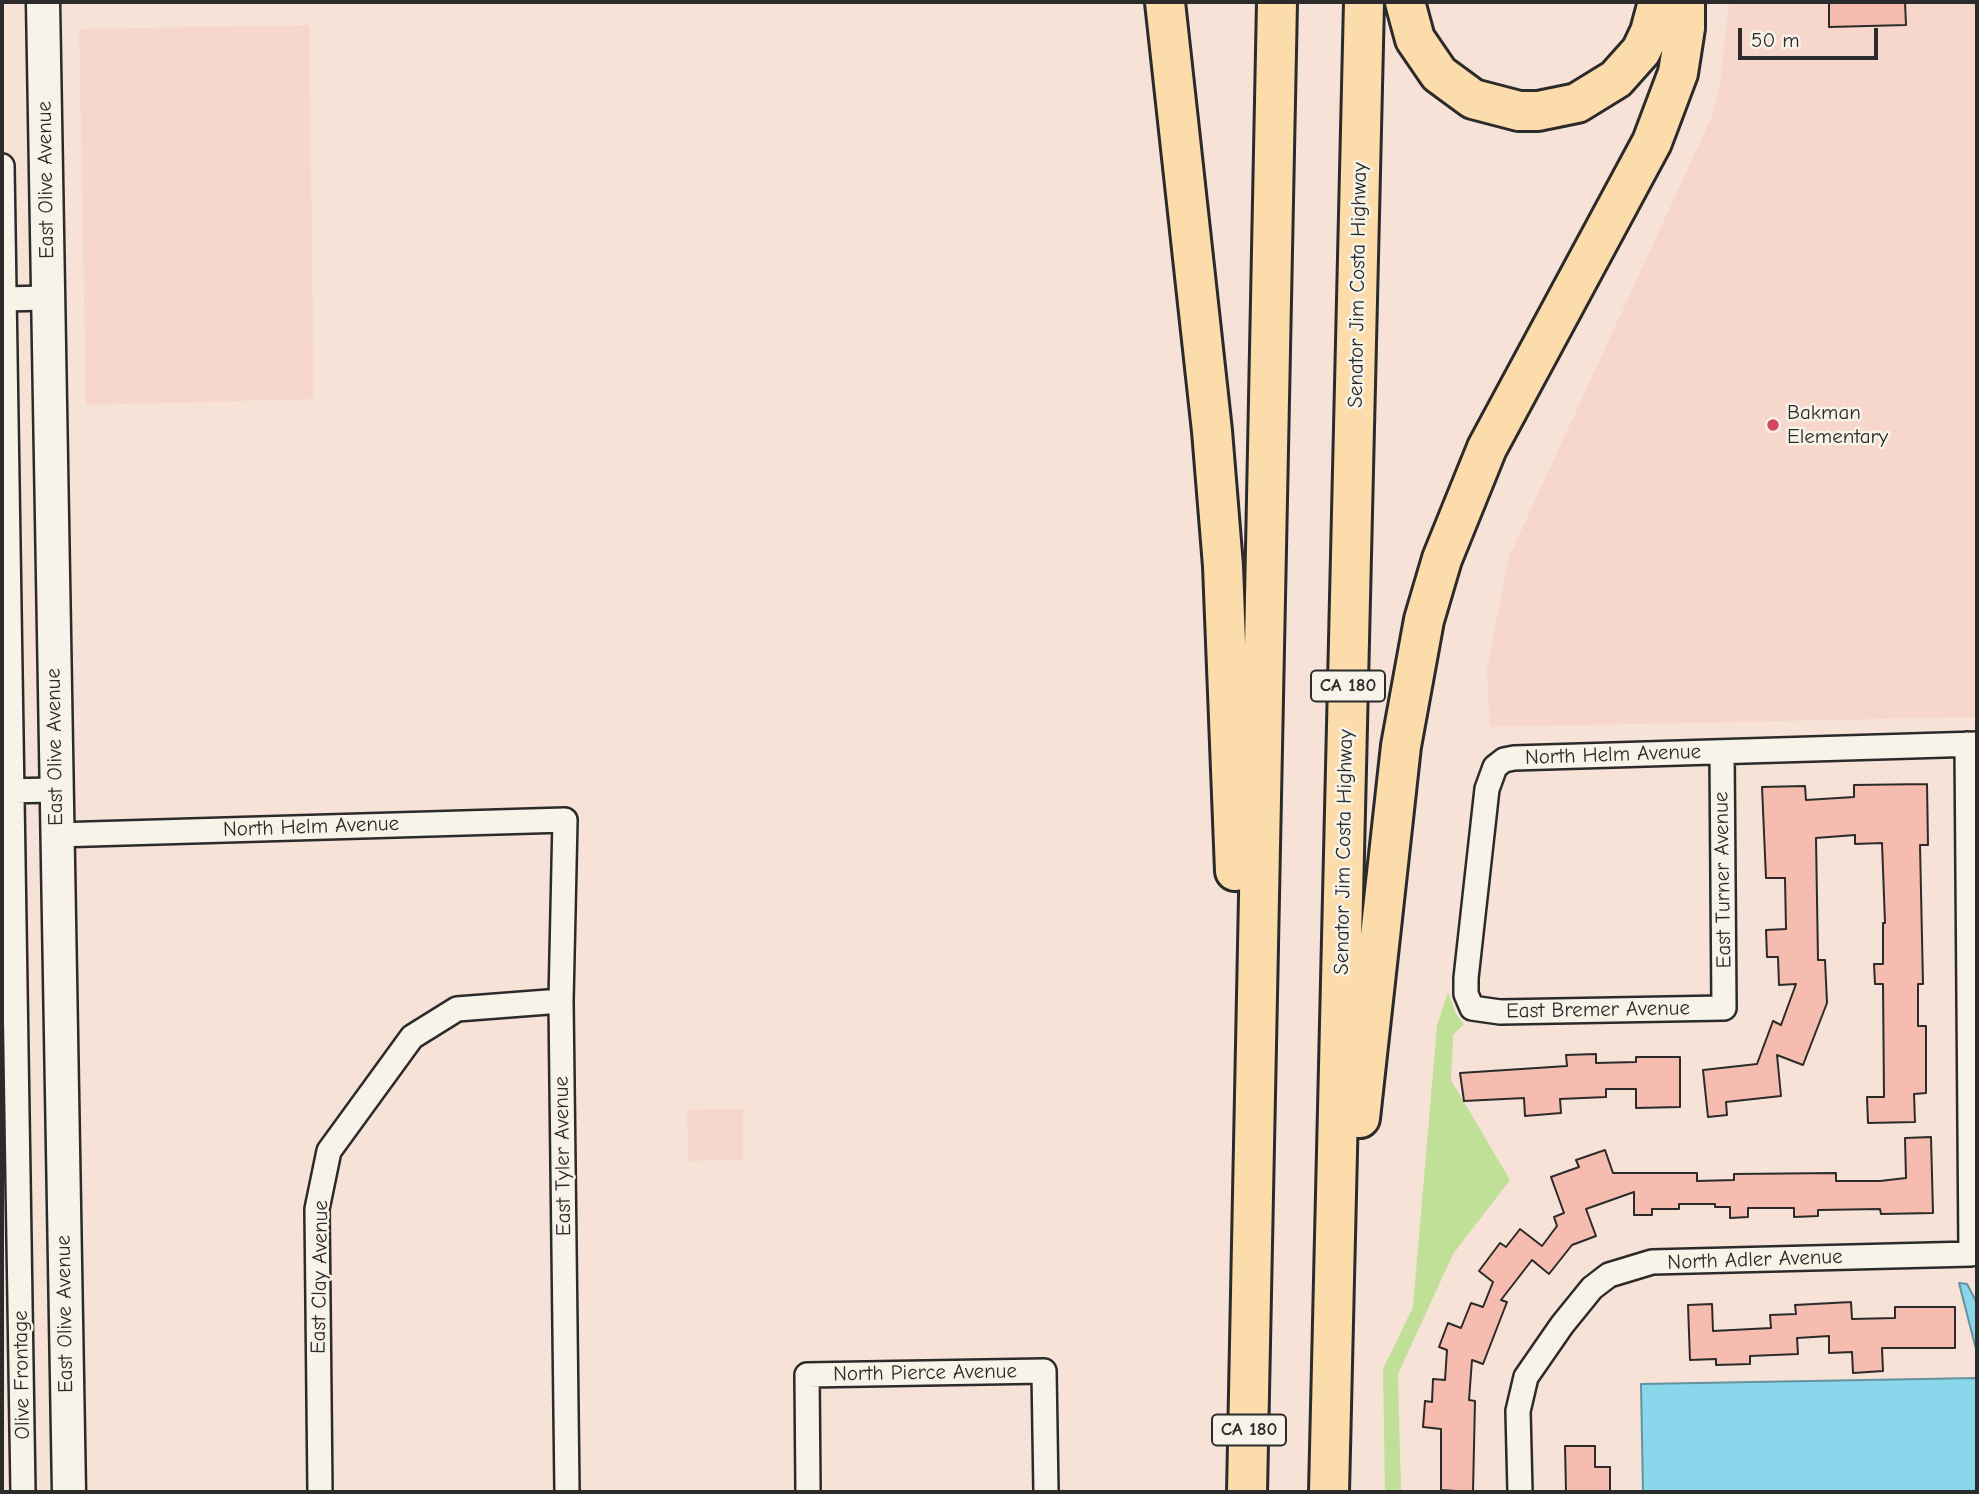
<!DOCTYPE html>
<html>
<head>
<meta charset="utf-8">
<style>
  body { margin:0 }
  #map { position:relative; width:1979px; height:1494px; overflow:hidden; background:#f7e2d7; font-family:"Comic Neue",sans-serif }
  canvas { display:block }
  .frame { position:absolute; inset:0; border:4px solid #2b2b2b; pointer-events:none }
  .scale { position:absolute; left:1738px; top:28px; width:140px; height:32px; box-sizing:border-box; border:4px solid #2b2b2b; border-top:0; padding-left:9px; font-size:21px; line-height:24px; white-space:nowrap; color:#2b2b2b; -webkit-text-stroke:5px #f7f3e8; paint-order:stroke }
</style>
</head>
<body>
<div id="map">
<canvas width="1979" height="1494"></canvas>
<div class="frame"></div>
<div class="scale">50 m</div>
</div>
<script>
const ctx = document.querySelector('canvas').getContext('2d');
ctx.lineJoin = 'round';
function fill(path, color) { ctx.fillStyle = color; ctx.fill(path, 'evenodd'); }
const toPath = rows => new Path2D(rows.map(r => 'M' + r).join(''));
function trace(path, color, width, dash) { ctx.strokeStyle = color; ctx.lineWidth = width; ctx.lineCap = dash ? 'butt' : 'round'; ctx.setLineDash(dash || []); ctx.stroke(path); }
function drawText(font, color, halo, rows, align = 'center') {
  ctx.font = font + ' "Comic Neue",sans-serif'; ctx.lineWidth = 5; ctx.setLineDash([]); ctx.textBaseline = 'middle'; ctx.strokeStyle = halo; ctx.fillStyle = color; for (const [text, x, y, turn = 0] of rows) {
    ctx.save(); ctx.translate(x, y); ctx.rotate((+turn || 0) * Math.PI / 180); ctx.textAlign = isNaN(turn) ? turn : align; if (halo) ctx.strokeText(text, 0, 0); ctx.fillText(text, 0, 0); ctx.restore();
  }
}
const built = toPath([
  [1729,2,1977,2,1977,717,1490,727,1487,669,1509,557,1712,116,1720,83],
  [309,25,314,399,86,405,79,29],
  [743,1109,743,1160,688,1161,687,1110]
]);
const green = toPath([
  [1448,992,1456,1014,1464,1024,1453,1035,1451,1080,1510,1180,1453,1254,1398,1374,1401,1492,1385,1492,1383,1369,1413,1307,1437,1026]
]);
const water = toPath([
  [1959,1283,1967,1284,1977,1303,1977,1353,1959,1283],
  [1977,1378,1977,1492,1643,1492,1641,1384,1977,1378]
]);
const building = toPath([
  [1829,2,1905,2,1906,25,1829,27,1829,2],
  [1927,784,1928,845,1920,845,1923,984,1918,984,1918,1026,1926,1026,1926,1093,1914,1094,1915,1122,1868,1123,1867,1097,1884,1097,1883,984,1875,984,1874,964,1883,964,1883,923,1885,923,1882,843,1855,844,1855,835,1816,838,1818,960,1825,960,1827,1003,1803,1065,1777,1055,1781,1096,1726,1102,1727,1115,1708,1117,1703,1070,1757,1064,1773,1021,1781,1025,1796,984,1779,985,1778,957,1767,957,1766,930,1786,929,1785,878,1766,878,1762,787,1805,786,1806,800,1854,797,1854,785,1927,784],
  [1596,1054,1596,1063,1636,1062,1636,1057,1680,1057,1680,1107,1636,1108,1636,1089,1606,1089,1606,1097,1560,1099,1561,1113,1525,1116,1524,1098,1464,1101,1460,1073,1567,1066,1566,1055,1596,1054],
  [1931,1137,1933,1213,1881,1214,1880,1209,1818,1210,1818,1216,1794,1217,1794,1208,1748,1208,1748,1217,1730,1218,1730,1207,1715,1207,1715,1204,1679,1204,1679,1209,1652,1209,1652,1215,1634,1215,1634,1192,1586,1209,1596,1236,1572,1245,1549,1274,1532,1260,1501,1300,1507,1302,1483,1364,1472,1360,1469,1400,1475,1401,1473,1492,1441,1490,1441,1429,1423,1427,1425,1401,1432,1402,1433,1379,1445,1380,1447,1350,1439,1347,1448,1323,1461,1328,1471,1303,1483,1307,1493,1282,1479,1271,1500,1243,1506,1247,1520,1229,1542,1246,1557,1226,1554,1217,1564,1213,1551,1177,1579,1167,1576,1160,1605,1150,1613,1173,1697,1173,1697,1181,1734,1180,1734,1174,1836,1173,1836,1181,1880,1181,1906,1178,1905,1138,1931,1137],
  [1851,1302,1852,1319,1895,1318,1895,1307,1955,1307,1955,1348,1882,1348,1883,1371,1853,1373,1852,1352,1829,1353,1829,1336,1797,1338,1798,1354,1750,1356,1750,1364,1716,1365,1716,1359,1690,1360,1688,1305,1712,1304,1713,1331,1771,1328,1770,1315,1796,1314,1795,1305,1851,1302],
  [1565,1446,1595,1446,1595,1467,1610,1467,1610,1492,1566,1492,1565,1446]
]);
const minor = toPath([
  [2,166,23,1492],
  [2,299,48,298],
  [1722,752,1724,1008,1500,1012,1472,1008,1466,994,1466,978,1487,789,1495,767,1504,760,1514,758,1977,744],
  [2,791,55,790],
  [56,835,565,820,561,1001,567,1492],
  [320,1492,317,1209,329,1151,412,1037,457,1009,561,1001],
  [808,1492,807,1375,1044,1371,1046,1492],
  [1520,1492,1518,1411,1526,1377,1562,1325,1592,1288,1609,1275,1652,1262,1971,1254,1967,744]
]);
const secondary = toPath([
  [43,2,69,1492]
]);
const motorway = toPath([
  [1165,2,1212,431,1223,566,1235,871],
  [1405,2,1415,39,1439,74,1473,99,1519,111,1538,111,1577,103,1616,79,1641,51,1650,32,1658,2],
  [1360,1118,1401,746,1424,620,1442,559,1487,448,1652,142,1678,73,1685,28,1685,2],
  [1247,1492,1277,2],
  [1329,1492,1364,2]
]);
const markers = [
  [1773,425,7,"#d1495b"]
];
const shields = [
  [1348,686,74],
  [1249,1430,74]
];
const shieldNames = [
  ["CA 180",1348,686],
  ["CA 180",1249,1430]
];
const streetNames = [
  ["East Olive Avenue",46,180,-91],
  ["Senator Jim Costa Highway",1358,285,-89],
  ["East Olive Avenue",55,747,-91],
  ["North Helm Avenue",1613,755,-2],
  ["North Helm Avenue",311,827,-2],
  ["Senator Jim Costa Highway",1344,852,-89],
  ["East Turner Avenue",1723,880,-91],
  ["East Bremer Avenue",1598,1010,-1],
  ["East Tyler Avenue",563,1156,-91],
  ["North Adler Avenue",1755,1260,-2],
  ["East Clay Avenue",320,1277,-89],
  ["East Olive Avenue",65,1314,-91],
  ["North Pierce Avenue",925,1373,-1],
  ["Olive Frontage",22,1375,-91]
];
const poiNames = [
  ["Bakman",1787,413],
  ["Elementary",1787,437]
];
fill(built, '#f7d7cb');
fill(green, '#c0df97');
fill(water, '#8ad6ea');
trace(water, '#64929e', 2);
fill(building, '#f6bcaf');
trace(building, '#2b2b2b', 2);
trace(minor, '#2b2b2b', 28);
trace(secondary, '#2b2b2b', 37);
trace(motorway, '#2b2b2b', 44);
trace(minor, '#f7f3e8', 23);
trace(secondary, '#f7f3e8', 32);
trace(motorway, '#fddcac', 38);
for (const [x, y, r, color] of markers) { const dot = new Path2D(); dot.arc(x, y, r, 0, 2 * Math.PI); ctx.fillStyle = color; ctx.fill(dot); trace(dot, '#f7f3e8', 2.5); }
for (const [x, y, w] of shields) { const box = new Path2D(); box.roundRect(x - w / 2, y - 15.5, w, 31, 5); ctx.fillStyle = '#f7f3e8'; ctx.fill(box); trace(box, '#2b2b2b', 2); }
drawText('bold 19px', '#2b2b2b', null, shieldNames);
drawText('21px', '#2b2b2b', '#f7f3e8', streetNames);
drawText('21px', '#2b2b2b', '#f7f3e8', poiNames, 'left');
</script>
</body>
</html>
